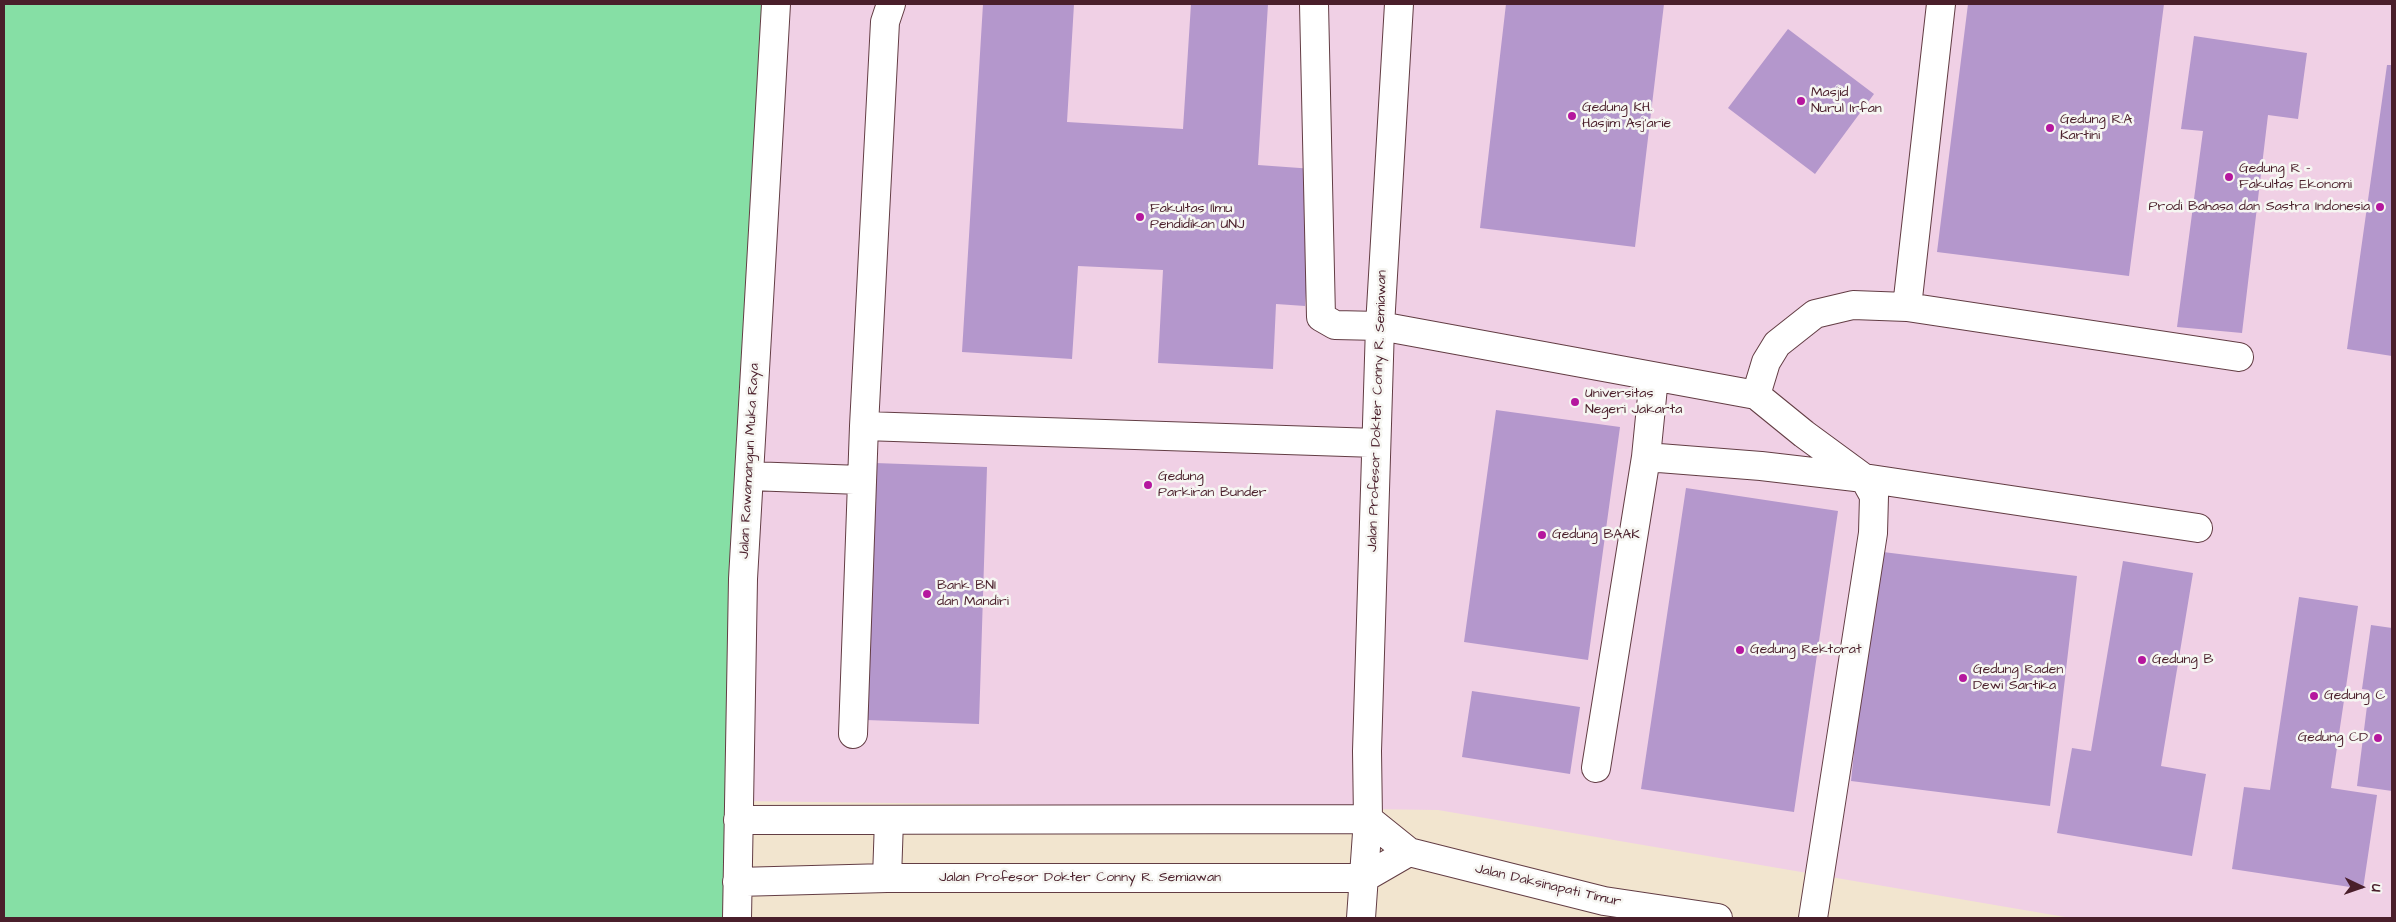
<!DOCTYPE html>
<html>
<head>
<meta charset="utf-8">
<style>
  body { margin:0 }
  #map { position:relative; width:2396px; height:922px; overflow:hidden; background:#f2e5cf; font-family:"Architects Daughter",sans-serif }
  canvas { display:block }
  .frame { position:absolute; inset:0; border:5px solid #4a1f2b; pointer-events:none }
  .north { position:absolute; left:2336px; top:862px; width:50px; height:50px; -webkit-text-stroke:4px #f6f6f2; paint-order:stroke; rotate:93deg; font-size:14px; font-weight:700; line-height:20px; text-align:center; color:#4a1f2b }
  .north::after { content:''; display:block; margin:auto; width:18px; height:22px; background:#4a1f2b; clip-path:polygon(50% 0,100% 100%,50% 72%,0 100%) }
</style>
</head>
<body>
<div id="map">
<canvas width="2396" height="922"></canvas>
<div class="frame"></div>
<div class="north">U</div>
</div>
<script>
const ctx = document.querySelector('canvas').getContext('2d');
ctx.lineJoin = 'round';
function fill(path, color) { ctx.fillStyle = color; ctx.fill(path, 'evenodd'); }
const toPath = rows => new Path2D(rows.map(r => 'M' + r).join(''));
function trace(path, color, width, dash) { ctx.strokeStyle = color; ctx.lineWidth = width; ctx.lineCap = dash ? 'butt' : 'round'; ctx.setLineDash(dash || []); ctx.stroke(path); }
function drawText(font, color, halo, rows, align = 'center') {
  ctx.font = font + ' "Architects Daughter",sans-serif'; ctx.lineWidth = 5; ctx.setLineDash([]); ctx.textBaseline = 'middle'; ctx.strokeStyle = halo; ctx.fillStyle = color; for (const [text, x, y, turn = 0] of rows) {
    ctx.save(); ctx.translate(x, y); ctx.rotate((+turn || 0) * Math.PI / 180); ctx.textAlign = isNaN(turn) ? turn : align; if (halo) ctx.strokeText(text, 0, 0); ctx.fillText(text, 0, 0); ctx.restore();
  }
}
const built = toPath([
  [777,4,2392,4,2392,918,2071,918,1438,810,739,801]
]);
const green = toPath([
  [4,4,776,4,736,918,4,918]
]);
const building = toPath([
  [983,4,1074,4,1067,122,1183,129,1191,4,1268,4,1258,165,1314,169,1305,306,1276,304,1273,369,1158,363,1163,270,1078,266,1072,359,962,352],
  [1506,4,1664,4,1635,247,1480,228],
  [1968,4,2164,4,2129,276,1937,252],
  [1788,29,1874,94,1815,174,1728,108],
  [2194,36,2307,53,2298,119,2268,115,2242,333,2177,327,2203,131,2181,129],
  [2387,65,2392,65,2392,356,2347,349],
  [1496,410,1620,427,1588,660,1464,642],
  [875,463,987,467,979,724,866,720],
  [1686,488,1838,511,1794,812,1641,789],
  [1875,551,2077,576,2050,806,1851,781],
  [2123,561,2193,573,2161,766,2206,774,2192,856,2057,833,2072,748,2091,751],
  [2299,597,2358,606,2331,788,2377,795,2363,889,2232,869,2244,787,2270,790],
  [2371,625,2392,628,2392,791,2357,786,2369,690,2362,689],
  [1472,691,1580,707,1570,774,1462,757]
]);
const minor = toPath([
  [1314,4,1321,317,1335,325,1380,326,1756,395,1804,434,1864,478,1874,496,1873,533,1813,918],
  [1907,307,2239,357],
  [1756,395,1766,362,1777,344,1815,314,1853,305,1907,307,1941,4],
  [864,426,1376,443],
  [1646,457,1761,466,1864,478,2198,528],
  [749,476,861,480],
  [853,734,864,426,885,22,891,4],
  [1596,768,1646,457,1654,377],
  [1368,819,1409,852,1604,901,1718,918],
  [738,820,1368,819],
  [887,878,889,820],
  [1364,878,1409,852],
  [737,882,887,878,1364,878],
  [737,918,743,579,776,4],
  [1361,918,1368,819,1367,751,1380,326,1399,4]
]);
const markers = [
  [1801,101,5,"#b5179e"],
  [1572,116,5,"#b5179e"],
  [2050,128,5,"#b5179e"],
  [2229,177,5,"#b5179e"],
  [2380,207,5,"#b5179e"],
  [1140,217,5,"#b5179e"],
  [1575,402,5,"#b5179e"],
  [1148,485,5,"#b5179e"],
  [1542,535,5,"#b5179e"],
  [927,594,5,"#b5179e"],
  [1740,650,5,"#b5179e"],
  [2142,660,5,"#b5179e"],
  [1963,678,5,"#b5179e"],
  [2314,696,5,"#b5179e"],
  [2378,738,5,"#b5179e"]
];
const poiNames = [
  ["Masjid",1811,93],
  ["Nurul Irfan",1811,109],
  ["Gedung KH.",1582,108],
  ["Hasjim Asj'arie",1582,124],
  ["Gedung R.A",2060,120],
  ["Kartini",2060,136],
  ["Gedung R -",2239,169],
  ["Fakultas Ekonomi",2239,185],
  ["Prodi Bahasa dan Sastra Indonesia",2370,207,"right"],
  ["Fakultas Ilmu",1150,209],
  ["Pendidikan UNJ",1150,225],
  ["Universitas",1585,394],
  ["Negeri Jakarta",1585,410],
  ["Gedung",1158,477],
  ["Parkiran Bunder",1158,493],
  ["Gedung BAAK",1552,535],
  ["Bank BNI",937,586],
  ["dan Mandiri",937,602],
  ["Gedung Rektorat",1750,650],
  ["Gedung B",2152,660],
  ["Gedung Raden",1973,670],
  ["Dewi Sartika",1973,686],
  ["Gedung C",2324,696],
  ["Gedung CD",2368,738,"right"]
];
const streetNames = [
  ["Jalan Profesor Dokter Conny R. Semiawan",1378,411,-88],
  ["Jalan Rawamangun Muka Raya",750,461,-87],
  ["Jalan Profesor Dokter Conny R. Semiawan",1080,878],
  ["Jalan Daksinapati Timur",1548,886,13]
];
fill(built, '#f0d0e5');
fill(green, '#86dfa5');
fill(building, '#b497cc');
trace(minor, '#633d44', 30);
trace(minor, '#fff', 28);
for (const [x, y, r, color] of markers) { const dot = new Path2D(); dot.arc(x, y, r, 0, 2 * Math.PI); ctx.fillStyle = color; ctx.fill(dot); trace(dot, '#f6f6f2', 2); }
drawText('14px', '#4a1f2b', '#f6f6f2', poiNames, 'left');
drawText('14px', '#4a1f2b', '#f6f6f2', streetNames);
</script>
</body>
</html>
